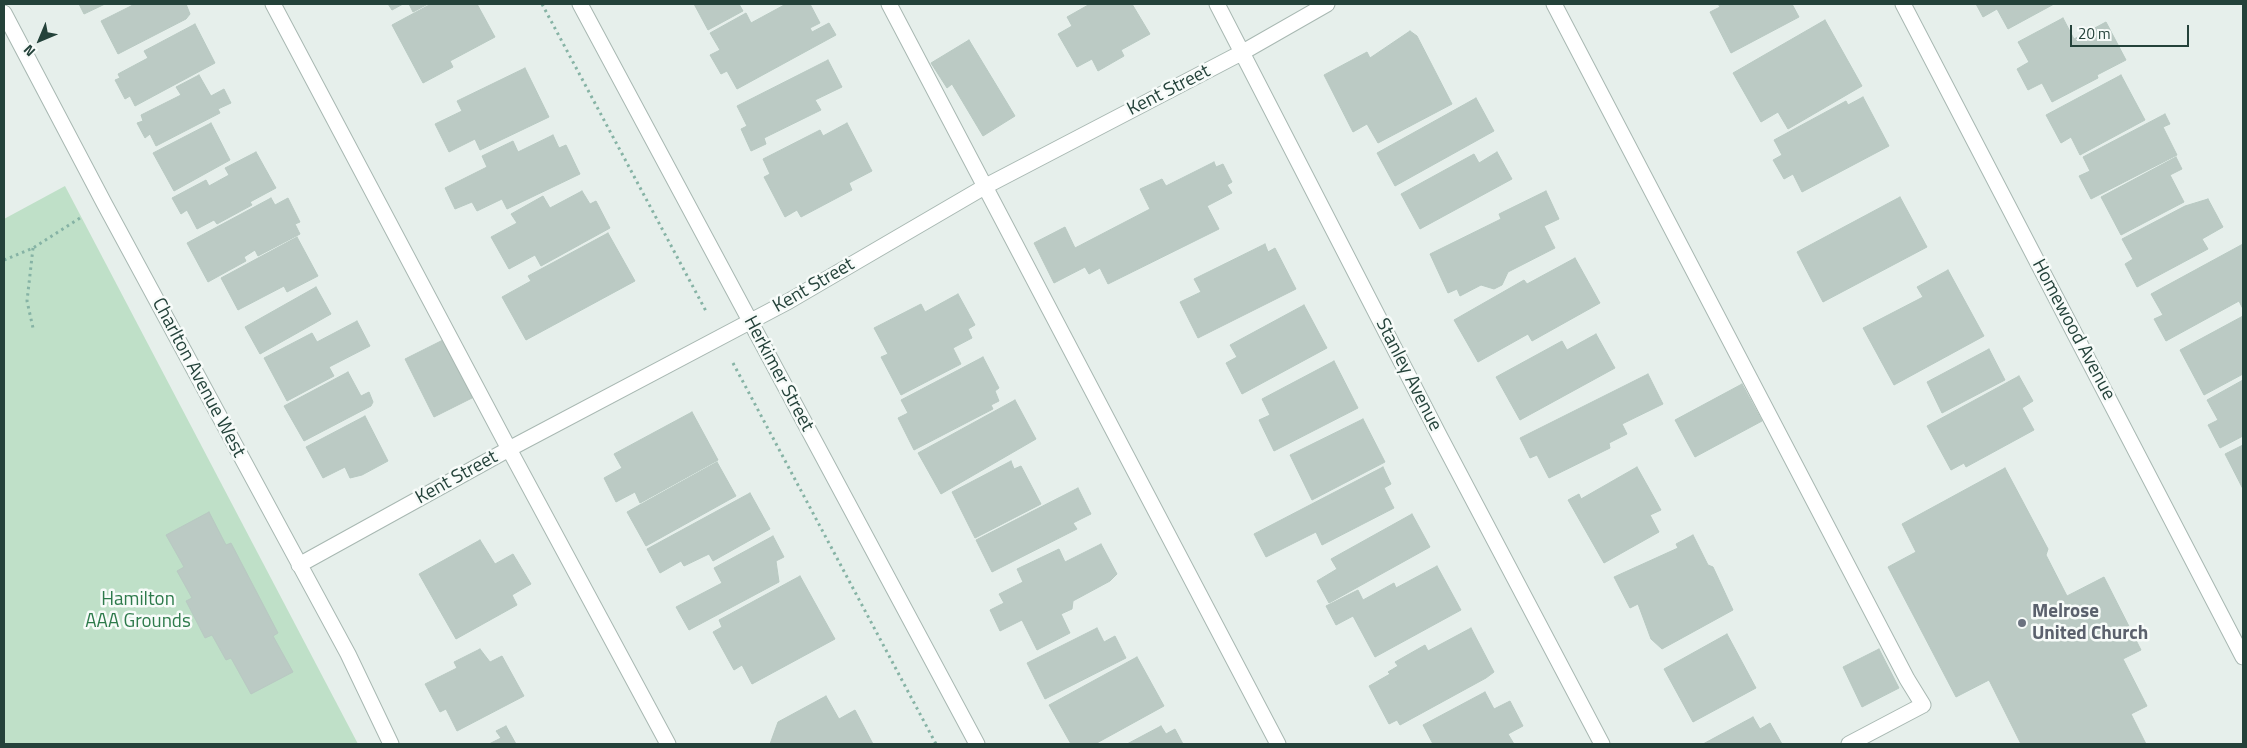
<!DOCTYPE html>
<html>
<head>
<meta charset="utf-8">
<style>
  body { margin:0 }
  #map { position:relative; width:2247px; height:748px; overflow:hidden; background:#e6efeb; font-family:"Titillium Web",sans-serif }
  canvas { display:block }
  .frame { position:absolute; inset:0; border:5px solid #24423a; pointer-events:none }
  .north { position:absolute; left:15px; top:15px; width:50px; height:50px; -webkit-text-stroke:4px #f7fbf9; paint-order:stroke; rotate:225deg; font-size:14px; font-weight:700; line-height:20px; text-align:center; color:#24423a }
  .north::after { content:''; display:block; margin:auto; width:18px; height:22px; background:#24423a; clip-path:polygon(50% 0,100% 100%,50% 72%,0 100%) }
  .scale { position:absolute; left:2070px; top:25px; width:119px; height:22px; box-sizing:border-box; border:2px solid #24423a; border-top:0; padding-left:6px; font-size:15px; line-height:18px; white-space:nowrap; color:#24423a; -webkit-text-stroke:4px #f7fbf9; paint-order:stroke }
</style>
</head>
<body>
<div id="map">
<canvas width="2247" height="748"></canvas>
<div class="frame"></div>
<div class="north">N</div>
<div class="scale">20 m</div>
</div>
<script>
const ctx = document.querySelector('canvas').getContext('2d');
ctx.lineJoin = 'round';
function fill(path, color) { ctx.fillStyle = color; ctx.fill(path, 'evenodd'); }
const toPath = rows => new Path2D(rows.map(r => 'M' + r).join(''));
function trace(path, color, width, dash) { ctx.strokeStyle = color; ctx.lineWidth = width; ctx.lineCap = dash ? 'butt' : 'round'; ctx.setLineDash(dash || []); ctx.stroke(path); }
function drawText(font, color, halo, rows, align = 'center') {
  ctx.font = font + ' "Titillium Web",sans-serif'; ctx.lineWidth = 5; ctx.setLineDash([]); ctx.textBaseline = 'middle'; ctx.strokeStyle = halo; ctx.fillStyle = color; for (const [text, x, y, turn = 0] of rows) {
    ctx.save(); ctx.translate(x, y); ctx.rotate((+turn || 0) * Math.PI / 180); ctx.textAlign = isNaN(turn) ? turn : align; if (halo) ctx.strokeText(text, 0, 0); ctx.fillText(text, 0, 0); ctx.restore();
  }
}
const green = toPath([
  [65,186,358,744,4,744,4,219]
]);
const building = toPath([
  [79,4,105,4,84,14,79,4],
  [135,4,186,4,190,14,186,19,118,54,101,21,135,4],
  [388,4,403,4,392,10,388,4],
  [409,4,428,4,413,12,409,4],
  [431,4,477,4,495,37,450,61,453,67,423,83,392,25,431,4],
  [694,4,739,4,743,11,708,30,694,4],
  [786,4,810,4,820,23,810,28,812,32,829,23,836,35,737,89,727,71,721,74,710,55,720,50,710,33,746,13,751,23,786,4],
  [1090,4,1132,4,1150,34,1121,50,1124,56,1098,71,1092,59,1077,67,1058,34,1072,26,1067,17,1090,4],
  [1718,4,1792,4,1799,17,1731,53,1710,12,1720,7,1718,4],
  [1976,4,2054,4,2008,29,1997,9,1983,17,1976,4],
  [2063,18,2074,39,2106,22,2126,60,2097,75,2098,78,2052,102,2042,83,2028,90,2017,69,2029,62,2018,42,2063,18],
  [1825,20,1862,86,1788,129,1778,112,1761,122,1733,73,1825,20],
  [195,24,215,63,135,106,130,96,125,99,115,80,120,78,118,74,148,58,144,51,195,24],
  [1410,31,1417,36,1452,104,1378,143,1367,124,1353,132,1324,75,1367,52,1370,58,1410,31],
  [969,40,1015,116,983,136,952,84,947,88,931,63,969,40],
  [828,60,842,87,815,100,821,110,764,138,766,144,751,151,741,129,747,126,737,106,828,60],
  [525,68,549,117,480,150,475,139,449,152,435,124,462,111,457,101,525,68],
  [199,75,211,96,224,89,231,103,218,109,220,113,156,146,150,134,145,138,137,123,143,121,141,115,181,95,176,87,199,75],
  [2121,75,2145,120,2080,155,2071,137,2061,143,2046,115,2121,75],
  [1863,97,1889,146,1802,192,1793,174,1784,179,1773,160,1782,155,1774,140,1846,101,1848,105,1863,97],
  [1476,98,1494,131,1395,186,1377,153,1476,98],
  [2165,114,2170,124,2163,127,2177,155,2091,199,2079,176,2090,171,2083,157,2165,114],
  [211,123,230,160,174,191,153,153,211,123],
  [847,123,872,171,849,183,852,190,801,217,797,210,785,217,764,177,770,174,763,159,820,130,823,136,847,123],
  [553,135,559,148,566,145,580,174,507,209,502,199,477,211,472,202,455,209,445,188,487,167,482,156,513,141,518,152,553,135],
  [256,152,276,188,250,202,252,205,217,224,214,220,197,229,187,210,181,214,172,198,206,180,209,186,229,175,225,168,256,152],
  [1497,152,1512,179,1420,229,1401,194,1474,154,1479,163,1497,152],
  [2176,157,2182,169,2170,175,2184,202,2121,235,2101,197,2176,157],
  [1214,162,1216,167,1223,164,1232,182,1227,185,1232,193,1207,206,1219,229,1108,284,1100,268,1089,274,1085,267,1054,283,1034,243,1065,227,1075,248,1150,209,1140,189,1162,179,1166,186,1214,162],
  [582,191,590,204,596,201,610,228,541,266,535,255,509,269,491,237,517,223,511,214,543,196,550,208,582,191],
  [1546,191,1559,219,1544,226,1555,248,1508,272,1502,285,1494,289,1481,285,1460,296,1457,289,1448,293,1430,254,1501,219,1499,214,1546,191],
  [1900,197,1927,247,1823,302,1797,252,1900,197],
  [271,198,275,205,288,198,300,222,295,224,300,234,258,256,255,250,244,257,246,261,208,282,187,243,271,198],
  [2208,199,2223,227,2202,239,2208,249,2137,287,2125,264,2133,259,2122,239,2185,206,2208,199],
  [608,233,635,281,526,340,502,297,531,281,528,276,608,233],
  [297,237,318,276,287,292,284,286,238,310,221,278,297,237],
  [1265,244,1268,252,1275,248,1296,289,1198,338,1180,302,1201,292,1194,279,1265,244],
  [2243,244,2243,309,2239,301,2166,341,2154,319,2163,315,2151,294,2243,244],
  [1575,258,1600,303,1532,341,1528,334,1478,362,1454,320,1524,280,1527,284,1575,258],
  [1948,270,1984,336,1894,385,1863,328,1923,297,1917,287,1948,270],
  [316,287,331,314,260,354,245,327,316,287],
  [958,294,975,325,968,329,972,338,953,348,961,364,901,395,881,357,888,354,874,328,921,304,925,312,958,294],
  [1304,305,1327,348,1242,394,1226,363,1237,357,1230,345,1304,305],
  [2243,316,2243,374,2204,395,2180,350,2243,316],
  [357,321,370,346,329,367,334,376,287,401,264,358,312,333,317,342,357,321],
  [1596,334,1615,368,1520,420,1496,377,1562,341,1567,350,1596,334],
  [445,339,474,397,434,417,405,359,445,339],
  [1989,349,2005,380,1942,413,1927,382,1989,349],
  [983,357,999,388,995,391,999,401,991,405,993,409,914,450,898,418,908,413,901,400,983,357],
  [1334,361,1358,408,1274,451,1259,420,1270,415,1262,399,1334,361],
  [348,372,361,396,369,392,373,402,371,406,304,441,284,406,348,372],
  [1648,374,1663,404,1622,424,1627,434,1609,443,1610,448,1549,478,1537,455,1530,458,1520,438,1648,374],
  [2019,376,2033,401,2022,408,2034,430,1966,467,1964,463,1951,470,1927,426,2019,376],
  [2243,380,2243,436,2220,448,2208,425,2218,420,2207,400,2243,380],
  [1742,384,1762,421,1695,457,1675,420,1742,384],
  [1015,400,1036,439,941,494,918,453,1015,400],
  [692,412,718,460,640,503,635,492,616,502,604,478,622,468,614,454,692,412],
  [365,416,388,461,362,475,350,478,345,467,323,478,306,447,365,416],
  [1363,419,1385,462,1312,500,1290,455,1363,419],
  [2243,445,2243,489,2225,454,2243,445],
  [1011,461,1014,469,1021,466,1041,504,975,538,952,492,1011,461],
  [717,462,736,496,646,546,627,512,717,462],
  [1383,467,1391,484,1384,488,1394,508,1322,545,1316,532,1266,557,1254,534,1383,467],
  [1637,467,1661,510,1650,515,1659,532,1604,563,1568,500,1579,494,1581,499,1637,467],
  [2005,468,2048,549,2046,555,2067,596,2104,577,2141,650,2123,659,2147,706,2131,714,2146,744,2021,744,1989,680,1956,697,1888,567,1916,552,1902,524,2005,468],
  [1078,488,1091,514,1073,523,1077,529,992,572,976,540,1078,488],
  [750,493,770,529,713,561,709,554,684,566,681,561,660,573,647,549,750,493],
  [209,512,226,545,231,543,278,633,273,636,293,672,251,694,231,658,226,660,212,635,205,638,186,601,192,598,177,571,184,567,166,535,209,512],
  [1412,514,1430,547,1329,603,1317,581,1337,569,1331,559,1412,514],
  [1693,535,1708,565,1713,567,1733,610,1662,649,1651,639,1638,604,1630,608,1614,577,1678,548,1676,544,1693,535],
  [773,536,784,557,776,561,779,582,689,630,676,607,722,583,714,568,773,536],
  [480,540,495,564,513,554,531,584,512,595,517,605,456,639,419,574,480,540],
  [1101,544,1117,574,1110,581,1073,601,1072,609,1061,614,1070,633,1037,650,1022,620,1000,631,990,610,1004,603,999,594,1023,582,1017,569,1059,549,1065,562,1101,544],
  [1437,566,1461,610,1375,657,1353,616,1336,625,1326,606,1358,590,1363,600,1394,583,1396,588,1437,566],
  [800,576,835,639,752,684,742,665,734,670,713,632,722,627,719,620,800,576],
  [1097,628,1104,642,1115,636,1126,658,1045,699,1027,663,1097,628],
  [1471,628,1494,672,1486,678,1400,725,1397,720,1389,724,1369,686,1390,674,1388,672,1398,666,1395,662,1425,645,1428,651,1471,628],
  [1727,634,1756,688,1693,722,1664,669,1727,634],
  [480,649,490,662,502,656,524,696,457,731,446,709,440,712,425,684,457,668,454,662,480,649],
  [1879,649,1899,688,1862,707,1843,667,1879,649],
  [1137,657,1164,706,1095,744,1071,744,1049,705,1137,657],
  [1485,692,1494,709,1510,701,1523,726,1508,734,1514,744,1433,744,1423,725,1485,692],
  [826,696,839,719,855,710,873,744,770,744,778,722,826,696],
  [1753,717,1760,729,1770,723,1782,744,1703,744,1753,717],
  [506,726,516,744,489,744,501,738,496,731,506,726],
  [1161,726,1166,734,1175,729,1183,744,1127,744,1161,726]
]);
const path = toPath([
  [542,4,707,313],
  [33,248,27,301,33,328],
  [4,260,33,248,80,218],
  [733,363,936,744]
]);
const service = toPath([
  [273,4,509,449,668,744],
  [889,4,1278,744],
  [1554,4,1907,679,1923,705,1849,744]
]);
const minor = toPath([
  [580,4,977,744],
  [1217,4,1440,437,1602,744],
  [1903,4,2243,657],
  [4,13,104,203,348,654,391,744],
  [299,565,509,449,789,301,986,186,1243,52,1327,4]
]);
const markers = [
  [2022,623,5,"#6b7280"]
];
const streetNames = [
  ["Kent Street",1169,91,-27],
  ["Kent Street",814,286,-30],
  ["Homewood Avenue",2073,330,62],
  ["Herkimer Street",778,374,62],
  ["Stanley Avenue",1408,375,63],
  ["Charlton Avenue West",198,378,62],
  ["Kent Street",457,478,-29]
];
const parkNames = [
  ["Hamilton",138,600],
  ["AAA Grounds",138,622]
];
const worshipNames = [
  ["Melrose",2032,612],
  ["United Church",2032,634]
];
fill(green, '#bfe0c8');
fill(building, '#bbcac4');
trace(building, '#b8c9c2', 1);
trace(service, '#a8b8b2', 17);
trace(minor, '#a8b8b2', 17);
trace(path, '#86b3a5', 3, [2.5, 4]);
trace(service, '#fff', 15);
trace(minor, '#fff', 15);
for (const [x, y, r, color] of markers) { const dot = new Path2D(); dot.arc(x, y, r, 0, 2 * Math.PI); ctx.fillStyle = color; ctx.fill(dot); trace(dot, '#f7fbf9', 2); }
drawText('19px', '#24423a', '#f7fbf9', streetNames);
drawText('19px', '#2d7a4b', '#f7fbf9', parkNames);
drawText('bold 19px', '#5b616d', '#f7fbf9', worshipNames, 'left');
</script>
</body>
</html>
